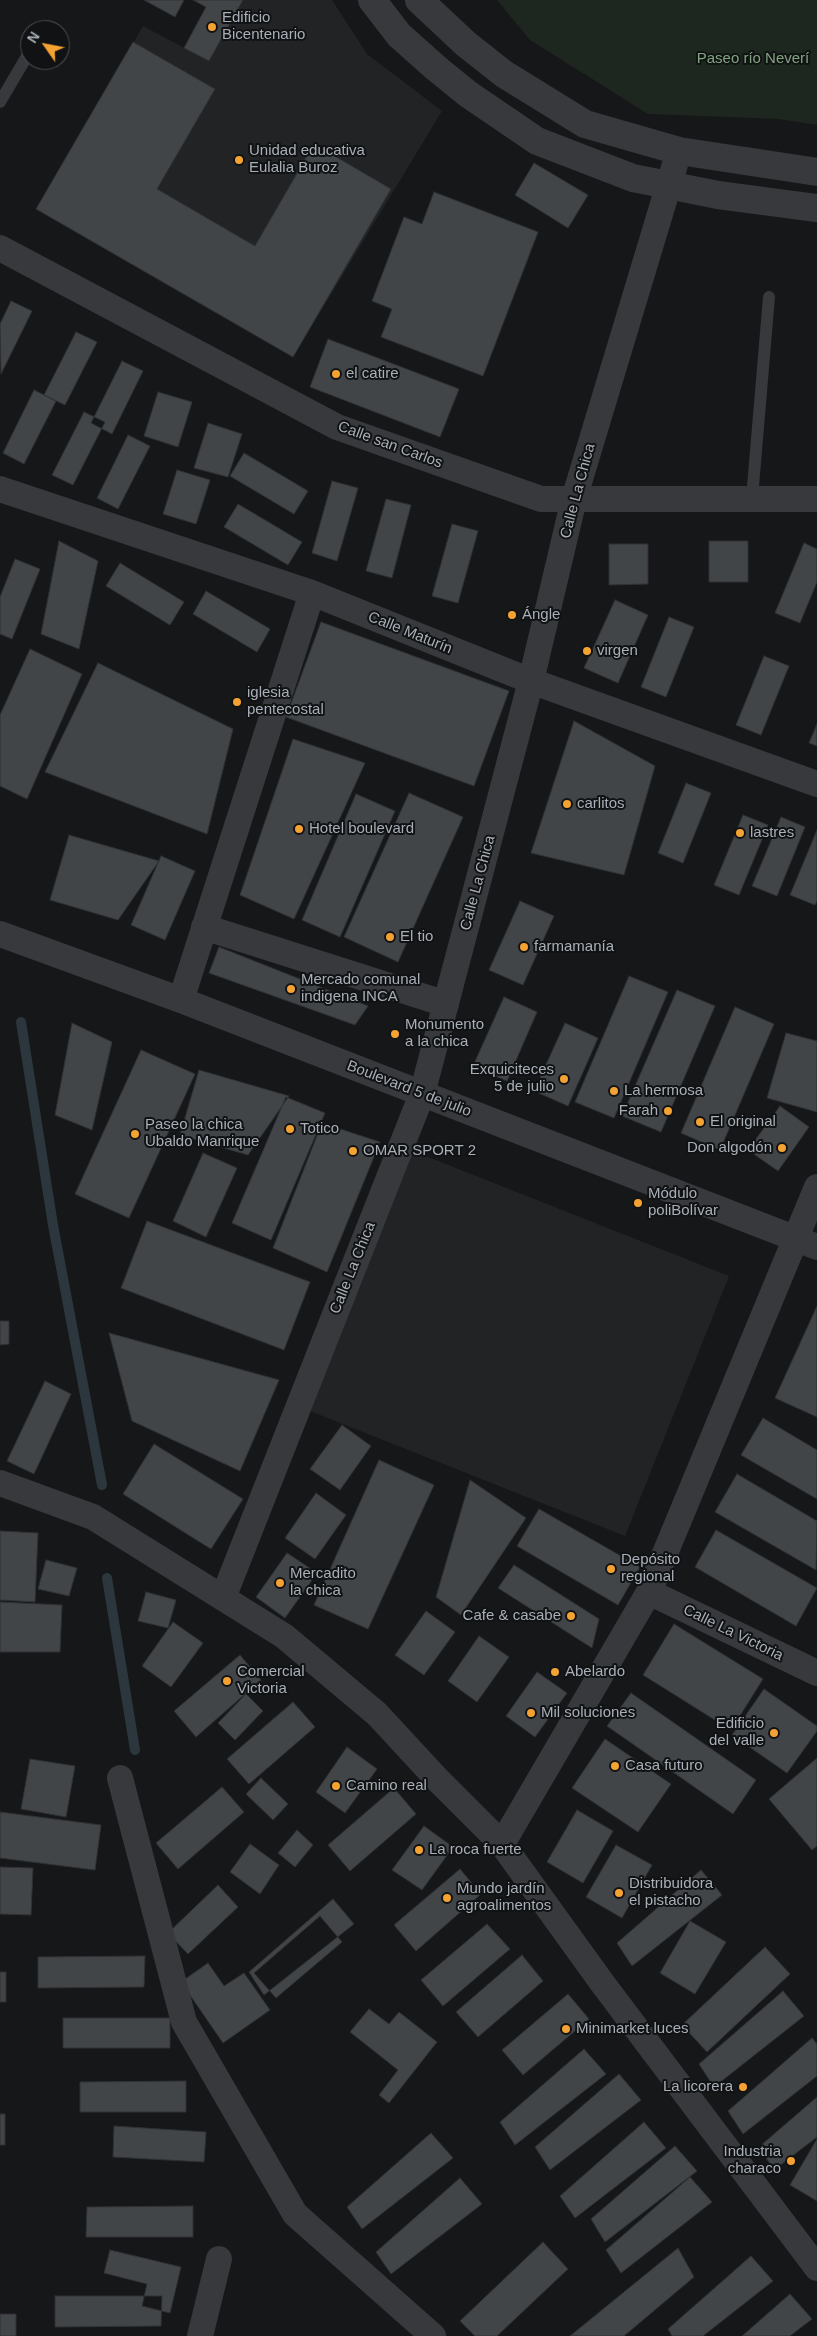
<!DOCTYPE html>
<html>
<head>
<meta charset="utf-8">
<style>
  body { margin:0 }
  #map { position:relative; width:817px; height:2336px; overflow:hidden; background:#161718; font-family:Helvetica,sans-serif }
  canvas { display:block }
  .north { position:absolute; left:20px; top:20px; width:50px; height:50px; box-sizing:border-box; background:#111213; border:1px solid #4d5155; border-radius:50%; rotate:303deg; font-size:14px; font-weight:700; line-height:20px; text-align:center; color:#a8afb8 }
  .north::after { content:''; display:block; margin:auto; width:18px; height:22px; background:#f4a333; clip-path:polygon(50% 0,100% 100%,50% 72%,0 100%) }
</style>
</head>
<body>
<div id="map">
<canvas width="817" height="2336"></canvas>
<div class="north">N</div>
</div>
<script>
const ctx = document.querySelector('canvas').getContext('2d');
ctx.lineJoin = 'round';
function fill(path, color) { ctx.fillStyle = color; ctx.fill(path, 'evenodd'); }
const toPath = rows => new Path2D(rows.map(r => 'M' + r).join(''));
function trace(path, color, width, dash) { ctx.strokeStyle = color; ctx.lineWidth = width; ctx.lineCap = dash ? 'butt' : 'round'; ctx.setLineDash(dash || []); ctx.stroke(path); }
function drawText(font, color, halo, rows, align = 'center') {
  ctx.font = font + ' Helvetica,sans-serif'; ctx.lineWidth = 4; ctx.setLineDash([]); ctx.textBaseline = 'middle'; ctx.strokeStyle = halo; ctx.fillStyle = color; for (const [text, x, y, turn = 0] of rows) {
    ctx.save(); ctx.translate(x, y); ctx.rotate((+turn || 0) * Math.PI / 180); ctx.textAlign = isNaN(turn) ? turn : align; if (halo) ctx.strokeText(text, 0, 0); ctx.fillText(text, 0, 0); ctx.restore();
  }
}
const built = toPath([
  [243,0,332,0,367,54,442,111,293,357,36,209,143,26,209,61],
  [413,1151,729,1276,625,1536,310,1411]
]);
const green = toPath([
  [497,0,817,0,817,125,779,119,648,114,530,40]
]);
const stream = toPath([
  [21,1022,53,1225,102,1485],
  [107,1578,135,1750]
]);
const building = toPath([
  [144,0,184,0,175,17,144,0],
  [193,0,243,0,209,61,184,48,206,7,193,0],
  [133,42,215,89,157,189,255,246,314,144,391,189,293,357,36,209,133,42],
  [534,163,588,195,568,228,515,195,534,163],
  [434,192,538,232,483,376,381,337,392,309,372,301,404,217,422,224,434,192],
  [11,301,32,311,1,374,0,324,11,301],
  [76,332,97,342,65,405,44,395,76,332],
  [328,339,459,389,440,437,310,387,328,339],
  [122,361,143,371,112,434,91,423,122,361],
  [34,390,56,401,24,464,3,453,34,390],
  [158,392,192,402,178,447,144,436,158,392],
  [84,412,105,422,73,485,52,475,84,412],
  [208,423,242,434,228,477,194,468,208,423],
  [128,435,150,446,118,509,97,498,128,435],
  [244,453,308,491,294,514,230,476,244,453],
  [177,470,210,480,196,524,163,514,177,470],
  [332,481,358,488,337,561,312,553,332,481],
  [386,499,411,505,392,578,366,571,386,499],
  [238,504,302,542,288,565,224,527,238,504],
  [452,524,478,531,458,603,432,596,452,524],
  [59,541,98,561,79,649,41,634,59,541],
  [709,541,748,541,748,582,709,582,709,541],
  [804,543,817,549,817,582,800,623,775,613,804,543],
  [609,544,648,544,648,584,609,585,609,544],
  [15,559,40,569,12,639,0,634,0,597,15,559],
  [120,563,184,602,170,625,106,586,120,563],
  [206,591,270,629,257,652,193,614,206,591],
  [615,600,648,615,618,683,584,668,615,600],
  [669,617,694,627,666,697,641,687,669,617],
  [321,622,509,691,474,786,286,717,321,622],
  [30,649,82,674,27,799,0,786,0,715,30,649],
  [764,656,789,666,761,735,736,725,764,656],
  [98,663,233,729,207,834,45,772,98,663],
  [574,721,655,766,624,875,531,853,574,721],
  [817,724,817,746,809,743,817,724],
  [293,739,365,763,294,919,240,895,293,739],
  [686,783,711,793,683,863,658,853,686,783],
  [409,793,463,817,398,962,344,937,409,793],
  [356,794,395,811,340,937,302,920,356,794],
  [743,815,768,825,739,895,714,885,743,815],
  [781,817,805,827,777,896,752,886,781,817],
  [817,830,817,901,815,905,790,895,817,830],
  [69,835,159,861,118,920,50,900,69,835],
  [161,856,195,871,165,940,131,925,161,856],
  [520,901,554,916,523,985,489,970,520,901],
  [219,947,368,1006,355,1025,209,973,219,947],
  [629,976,668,992,614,1118,575,1102,629,976],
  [677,990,715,1006,661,1132,622,1116,677,990],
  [504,997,537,1012,507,1081,473,1066,504,997],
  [735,1007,774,1024,720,1150,681,1133,735,1007],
  [72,1023,112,1042,92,1130,55,1115,72,1023],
  [565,1023,598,1038,568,1106,534,1091,565,1023],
  [786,1033,817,1041,817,1112,767,1098,786,1033],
  [141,1050,195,1074,129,1218,75,1194,141,1050],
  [199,1070,289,1096,248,1155,180,1135,199,1070],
  [286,1097,325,1113,271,1240,232,1223,286,1097],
  [780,1106,809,1127,778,1171,748,1150,780,1106],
  [322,1123,380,1142,327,1272,273,1248,322,1123],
  [203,1153,237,1168,206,1237,173,1221,203,1153],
  [147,1221,310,1282,284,1350,121,1288,147,1221],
  [817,1306,817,1417,775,1398,817,1306],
  [0,1321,9,1321,9,1344,0,1345,0,1321],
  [109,1333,279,1380,240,1471,132,1421,109,1333],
  [45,1381,71,1394,34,1474,7,1461,45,1381],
  [763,1418,817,1450,817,1499,741,1455,763,1418],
  [342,1425,371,1446,340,1490,310,1469,342,1425],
  [154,1444,243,1499,211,1549,123,1494,154,1444],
  [379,1460,434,1485,368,1629,314,1605,379,1460],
  [737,1474,817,1521,816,1570,715,1512,737,1474],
  [470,1480,526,1518,461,1615,436,1597,470,1480],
  [316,1493,346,1515,315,1559,285,1538,316,1493],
  [539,1509,640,1567,618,1605,517,1546,539,1509],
  [716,1530,817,1588,796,1626,695,1567,716,1530],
  [0,1531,38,1533,35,1602,0,1600,0,1531],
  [287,1553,317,1573,285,1618,256,1597,287,1553],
  [46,1560,77,1568,69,1596,38,1589,46,1560],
  [514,1565,599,1619,592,1648,498,1588,514,1565],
  [146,1592,176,1600,168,1628,138,1621,146,1592],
  [0,1602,62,1605,60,1652,0,1652,0,1602],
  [426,1611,455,1632,424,1675,395,1655,426,1611],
  [173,1622,203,1643,171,1687,142,1666,173,1622],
  [674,1624,763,1679,731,1730,643,1675,674,1624],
  [479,1636,509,1657,477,1702,448,1681,479,1636],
  [240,1655,261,1680,196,1737,174,1711,240,1655],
  [537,1672,567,1693,535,1737,506,1716,537,1672],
  [764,1689,817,1726,817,1731,787,1773,732,1735,764,1689],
  [631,1693,756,1780,733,1814,607,1726,631,1693],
  [246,1694,263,1711,235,1740,218,1723,246,1694],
  [293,1702,315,1727,249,1784,227,1759,293,1702],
  [605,1739,671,1784,638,1832,572,1788,605,1739],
  [347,1747,377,1769,345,1813,316,1792,347,1747],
  [817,1758,817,1846,812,1850,769,1799,817,1758],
  [30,1759,75,1766,66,1817,21,1809,30,1759],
  [261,1778,288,1804,273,1820,246,1794,261,1778],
  [222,1787,244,1812,178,1869,156,1843,222,1787],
  [394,1788,416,1814,350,1871,328,1845,394,1788],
  [577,1810,613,1831,583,1883,547,1862,577,1810],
  [0,1812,101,1825,95,1870,0,1858,0,1812],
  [424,1826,453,1847,422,1890,392,1870,424,1826],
  [297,1830,313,1845,295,1867,278,1853,297,1830],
  [250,1844,279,1865,260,1894,230,1872,250,1844],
  [616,1845,652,1865,622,1918,586,1897,616,1845],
  [0,1867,33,1868,31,1915,0,1914,0,1867],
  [460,1869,481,1894,416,1951,394,1925,460,1869],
  [701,1870,722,1895,632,1966,617,1943,701,1870],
  [218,1885,238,1907,188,1954,168,1933,218,1885],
  [333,1899,354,1924,264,1995,249,1972,333,1899],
  [320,1916,342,1942,276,1998,254,1973,320,1916],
  [690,1921,726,1942,695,1994,660,1973,690,1921],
  [487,1924,510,1949,443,2006,421,1980,487,1924],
  [765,1947,790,1974,707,2052,682,2025,765,1947],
  [522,1955,543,1981,478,2037,456,2012,522,1955],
  [145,1956,144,1987,38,1988,38,1957,145,1956],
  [208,1963,224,1986,244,1973,270,2010,223,2043,181,1982,208,1963],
  [0,1972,6,1972,6,2002,0,2002,0,1972],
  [783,1991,804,2016,714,2087,699,2064,783,1991],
  [568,1994,589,2019,523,2075,502,2050,568,1994],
  [369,2009,389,2024,399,2012,437,2042,389,2103,379,2095,398,2070,350,2032,369,2009],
  [63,2018,170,2018,170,2048,63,2048,63,2018],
  [812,2038,817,2044,817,2076,743,2134,728,2111,812,2038],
  [584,2049,606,2074,515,2145,500,2122,584,2049],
  [619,2074,641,2100,550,2170,535,2147,619,2074],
  [186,2081,186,2112,80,2112,80,2082,186,2081],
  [817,2097,817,2137,774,2170,759,2147,817,2097],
  [0,2114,5,2114,5,2145,0,2145,0,2114],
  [644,2122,666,2148,575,2218,560,2196,644,2122],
  [114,2126,206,2132,204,2162,113,2157,114,2126],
  [431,2133,453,2158,362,2229,347,2207,431,2133],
  [817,2139,817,2201,790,2185,817,2139],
  [675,2146,697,2171,605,2242,591,2219,675,2146],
  [690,2177,712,2202,621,2273,606,2250,690,2177],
  [460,2178,482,2204,391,2274,376,2252,460,2178],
  [193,2206,193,2237,86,2237,87,2207,193,2206],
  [543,2242,568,2269,497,2336,475,2336,460,2321,543,2242],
  [678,2248,694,2277,624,2336,570,2336,678,2248],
  [110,2250,181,2267,170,2313,142,2306,147,2284,104,2273,110,2250],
  [751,2256,773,2281,703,2336,672,2336,668,2329,751,2256],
  [790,2294,812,2319,790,2336,742,2336,790,2294],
  [55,2296,162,2296,161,2326,55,2327,55,2296],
  [0,2314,16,2314,16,2336,0,2336,0,2314]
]);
const service = toPath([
  [0,102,30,51],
  [752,498,769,297]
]);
const minor = toPath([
  [0,248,337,427,541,499,817,499],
  [0,489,312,593,531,681,817,784],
  [204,927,446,1004],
  [0,934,181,1000,817,1247],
  [181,1000,312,593],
  [0,1483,93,1517,284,1636,377,1714,438,1780,502,1844,603,1984,817,2268],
  [649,1592,817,1673],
  [223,1598,422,1094,531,681,574,499,679,151],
  [120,1778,184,2022,295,2214,433,2336],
  [502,1844,649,1592,817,1187],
  [200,2336,219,2259]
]);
const tertiary = toPath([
  [372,0,399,35,436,68,468,94,537,141,633,178,718,195,817,208],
  [419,0,466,44,504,74,585,124,679,151,817,172]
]);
const markers = [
  [212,27,5,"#f4a333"],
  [239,160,5,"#f4a333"],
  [336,374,5,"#f4a333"],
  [512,615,5,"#f4a333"],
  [587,651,5,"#f4a333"],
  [237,702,5,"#f4a333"],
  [567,804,5,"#f4a333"],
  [299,829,5,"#f4a333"],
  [740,833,5,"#f4a333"],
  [390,937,5,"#f4a333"],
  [524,947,5,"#f4a333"],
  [291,989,5,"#f4a333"],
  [395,1034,5,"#f4a333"],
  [564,1079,5,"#f4a333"],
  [614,1091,5,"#f4a333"],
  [668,1111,5,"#f4a333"],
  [700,1122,5,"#f4a333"],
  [290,1129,5,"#f4a333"],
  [135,1134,5,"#f4a333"],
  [782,1148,5,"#f4a333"],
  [353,1151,5,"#f4a333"],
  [638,1203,5,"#f4a333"],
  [611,1569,5,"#f4a333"],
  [280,1583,5,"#f4a333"],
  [571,1616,5,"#f4a333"],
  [555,1672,5,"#f4a333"],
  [227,1681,5,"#f4a333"],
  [531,1713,5,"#f4a333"],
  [774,1733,5,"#f4a333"],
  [615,1766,5,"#f4a333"],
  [336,1786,5,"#f4a333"],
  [419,1850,5,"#f4a333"],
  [619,1893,5,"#f4a333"],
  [447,1898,5,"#f4a333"],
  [566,2029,5,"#f4a333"],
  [743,2087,5,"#f4a333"],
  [791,2161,5,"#f4a333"]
];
const poiNames = [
  ["Edificio",222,18],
  ["Bicentenario",222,35],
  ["Unidad educativa",249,151],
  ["Eulalia Buroz",249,168],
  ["el catire",346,374],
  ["Ángle",522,615],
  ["virgen",597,651],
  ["iglesia",247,693],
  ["pentecostal",247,710],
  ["carlitos",577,804],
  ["Hotel boulevard",309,829],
  ["lastres",750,833],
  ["El tio",400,937],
  ["farmamanía",534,947],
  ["Mercado comunal",301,980],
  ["indigena INCA",301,997],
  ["Monumento",405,1025],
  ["a la chica",405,1042],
  ["Exquiciteces",554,1070,"right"],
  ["5 de julio",554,1087,"right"],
  ["La hermosa",624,1091],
  ["Farah",658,1111,"right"],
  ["El original",710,1122],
  ["Paseo la chica",145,1125],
  ["Ubaldo Manrique",145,1142],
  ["Totico",300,1129],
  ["Don algodón",772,1148,"right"],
  ["OMAR SPORT 2",363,1151],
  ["Módulo",648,1194],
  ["poliBolívar",648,1211],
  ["Depósito",621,1560],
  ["regional",621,1577],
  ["Mercadito",290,1574],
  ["la chica",290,1591],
  ["Cafe & casabe",561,1616,"right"],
  ["Comercial",237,1672],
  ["Victoria",237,1689],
  ["Abelardo",565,1672],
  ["Mil soluciones",541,1713],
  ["Edificio",764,1724,"right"],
  ["del valle",764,1741,"right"],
  ["Casa futuro",625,1766],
  ["Camino real",346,1786],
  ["La roca fuerte",429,1850],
  ["Distribuidora",629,1884],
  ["el pistacho",629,1901],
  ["Mundo jardín",457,1889],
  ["agroalimentos",457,1906],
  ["Minimarket luces",576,2029],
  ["La licorera",733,2087,"right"],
  ["Industria",781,2152,"right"],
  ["characo",781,2169,"right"]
];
const parkNames = [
  ["Paseo río Neverí",753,59]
];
const streetNames = [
  ["Calle san Carlos",390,445,20],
  ["Calle La Chica",578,491,-75],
  ["Calle Maturín",410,633,22],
  ["Calle La Chica",478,883,-75],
  ["Boulevard 5 de julio",409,1089,21],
  ["Calle La Chica",353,1268,-68],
  ["Calle La Victoria",733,1633,26]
];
fill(built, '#222325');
fill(green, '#1e271f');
trace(stream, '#2c373d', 10);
fill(building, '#424548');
trace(building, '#303134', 1);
trace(service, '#37393d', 12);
trace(minor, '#37393d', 26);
trace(tertiary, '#37393d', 28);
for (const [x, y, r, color] of markers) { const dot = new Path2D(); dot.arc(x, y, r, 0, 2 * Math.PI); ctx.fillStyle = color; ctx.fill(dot); trace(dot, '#111213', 2); }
drawText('15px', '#a8afb8', '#111213', poiNames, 'left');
drawText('15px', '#80a47f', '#111213', parkNames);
drawText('15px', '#a8afb8', '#111213', streetNames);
</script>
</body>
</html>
